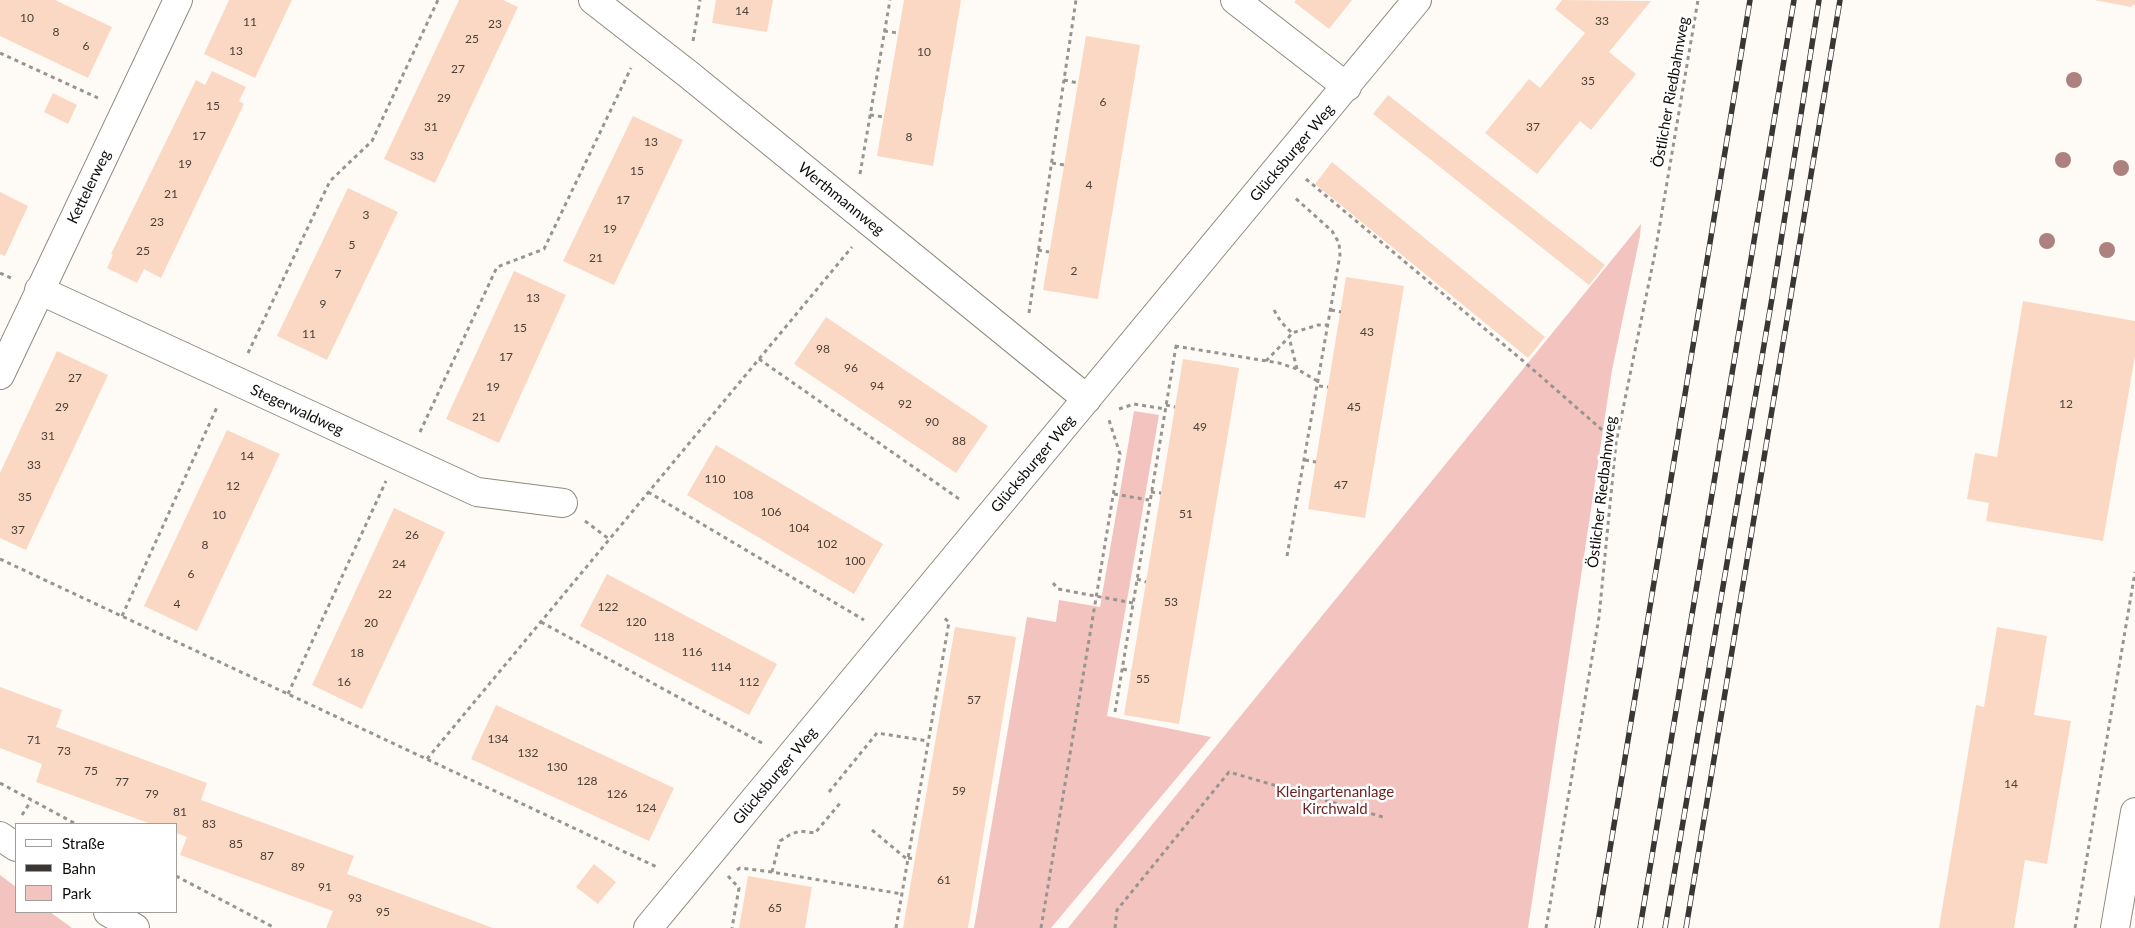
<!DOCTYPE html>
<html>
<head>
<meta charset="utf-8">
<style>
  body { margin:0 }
  #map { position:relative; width:2135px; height:928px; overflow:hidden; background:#fefbf6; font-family:Lato,sans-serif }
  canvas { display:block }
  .legend { position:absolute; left:15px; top:823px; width:162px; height:90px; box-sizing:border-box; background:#fff; border:1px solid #9f9e9d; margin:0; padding:6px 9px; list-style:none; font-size:15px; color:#0f0d0a }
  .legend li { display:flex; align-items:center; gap:10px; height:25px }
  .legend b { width:25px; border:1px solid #9f9e9d }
</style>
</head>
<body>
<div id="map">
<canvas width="2135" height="928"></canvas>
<ul class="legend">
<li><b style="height:6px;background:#fff"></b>Straße</li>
<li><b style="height:6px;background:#393734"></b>Bahn</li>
<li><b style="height:14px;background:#f2c3bf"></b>Park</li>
</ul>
</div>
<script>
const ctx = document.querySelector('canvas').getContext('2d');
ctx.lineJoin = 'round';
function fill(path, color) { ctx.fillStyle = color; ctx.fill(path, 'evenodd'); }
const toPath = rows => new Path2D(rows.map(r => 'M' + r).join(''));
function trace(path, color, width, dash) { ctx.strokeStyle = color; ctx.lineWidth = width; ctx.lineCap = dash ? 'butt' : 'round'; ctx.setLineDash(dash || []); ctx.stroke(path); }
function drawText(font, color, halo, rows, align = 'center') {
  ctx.font = font + ' Lato,sans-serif'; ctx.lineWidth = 5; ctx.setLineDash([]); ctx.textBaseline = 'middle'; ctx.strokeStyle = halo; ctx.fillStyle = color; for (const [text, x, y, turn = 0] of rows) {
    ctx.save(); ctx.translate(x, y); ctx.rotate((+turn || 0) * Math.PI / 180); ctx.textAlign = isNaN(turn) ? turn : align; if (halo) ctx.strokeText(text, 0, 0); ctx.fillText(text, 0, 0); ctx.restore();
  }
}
const green = toPath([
  [1641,224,1640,236,1612,370,1528,928,1068,928],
  [1134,411,1159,415,1107,716,1211,737,1051,928,974,928,1027,617,1056,622,1059,600,1100,607],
  [0,875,16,887,16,912,50,912,72,928,0,928]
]);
const building = toPath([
  [0,0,55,0,112,27,88,78,0,36],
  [229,0,292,0,255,78,204,54],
  [459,0,503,0,518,7,435,183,384,159],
  [716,0,773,0,767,32,712,23],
  [904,0,961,0,933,166,877,156],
  [1296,0,1352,0,1329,29,1294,2],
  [1562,0,1651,1,1609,52,1636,74,1591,130,1580,121,1537,174,1485,133,1529,79,1540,88,1585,33,1555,9],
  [2094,0,2135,0,2135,5,2132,5,2131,7],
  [1086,36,1140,45,1098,299,1043,290],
  [212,71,246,87,239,101,244,104,161,278,144,269,137,283,107,268,113,255,111,254,196,80,205,85],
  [53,93,77,105,68,124,44,112],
  [1388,95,1605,265,1589,285,1373,114],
  [633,116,683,140,614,285,563,261],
  [1332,162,1545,337,1528,358,1315,184],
  [348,188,398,212,327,360,277,336],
  [0,192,28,206,5,256,0,254],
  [514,271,566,295,499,443,446,419],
  [1346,277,1404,286,1365,518,1308,509],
  [2023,301,2135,321,2135,356,2103,541,1986,521,1989,503,1967,499,1975,453,1997,457],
  [826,317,988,426,956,473,794,364],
  [57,351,108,375,26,550,0,538,0,473],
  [1183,359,1239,368,1179,724,1124,715],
  [227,430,280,454,197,631,144,606],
  [716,445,883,544,854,594,687,495],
  [394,508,445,532,362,709,312,685],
  [607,574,777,664,749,715,580,626],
  [955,627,1016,637,968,928,903,928],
  [1997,627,2047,636,2034,715,2071,721,2047,864,2025,860,2014,928,1939,928,1976,705,1984,707],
  [0,687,62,710,56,727,207,783,201,800,354,856,347,874,493,928,326,928,333,911,180,855,187,837,176,833,176,824,151,824,36,782,42,764,0,748],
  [496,705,674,788,649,841,471,759],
  [594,864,616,882,598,904,576,887],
  [748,876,812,887,805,928,739,928]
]);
const path = toPath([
  [884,31,898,33],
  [693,41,700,0],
  [0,53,98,98],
  [1064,80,1078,83],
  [870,115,884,117],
  [1052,163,1064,165],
  [860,174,890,0],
  [1306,179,1522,360,1616,442],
  [1038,250,1049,252],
  [0,273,11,278],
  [1274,310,1281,322,1292,333],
  [1331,310,1341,312],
  [1029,313,1076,0],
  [1175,346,1279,363,1297,369,1319,382],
  [248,353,330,181,372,141,438,0],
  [759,359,962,501],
  [1266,361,1289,337],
  [1297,369,1289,337,1292,333,1318,325,1328,325],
  [1319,386,1328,387],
  [1166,405,1175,407],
  [1119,409,1134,404,1165,409],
  [420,432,497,267,544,249,631,68],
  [1305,460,1316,462],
  [648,492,864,620],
  [1151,492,1161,493],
  [1114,494,1149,500],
  [585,521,609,539],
  [1287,556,1340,255,1339,243,1332,231,1293,196],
  [0,559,659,868],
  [1137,579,1146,582],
  [1053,583,1058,589,1133,603],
  [122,616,218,405],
  [541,622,762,743],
  [1123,669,1131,671],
  [288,694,386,481],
  [1115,712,1176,346],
  [427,759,852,247],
  [0,783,76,824],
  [829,792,877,733,928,741],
  [22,815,31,801],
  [872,830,908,860],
  [908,858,915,859],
  [737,870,740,868,772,872,902,894],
  [772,872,780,841,791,834,800,831,815,833,841,802],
  [176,876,275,928],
  [728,876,739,888,732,928],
  [896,928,949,622,943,617],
  [1041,928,1120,454,1109,420],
  [1115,928,1117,910,1229,772,1386,818],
  [1546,928,1599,617,1616,443,1655,253,1698,0],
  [2075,928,2135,572]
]);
const minor = toPath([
  [593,0,688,74,1087,399],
  [1235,0,1347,87],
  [39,290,477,492,563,503],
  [0,375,178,0],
  [0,836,16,847],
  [108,912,135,928],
  [648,928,1417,0],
  [2115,928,2135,812]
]);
const rail = toPath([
  [1597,928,1750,0],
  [1640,928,1794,0],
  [1665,928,1772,298,1819,0],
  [1686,928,1840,0]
]);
const trees = [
  [2074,80],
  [2063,160],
  [2121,168],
  [2047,241],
  [2107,250]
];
const numberNames = [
  ["14",742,11],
  ["10",27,18],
  ["33",1602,21],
  ["11",250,22],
  ["23",495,24],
  ["8",56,32],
  ["25",472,39],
  ["6",86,46],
  ["13",236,51],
  ["10",924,52],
  ["27",458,69],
  ["35",1588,81],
  ["29",444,98],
  ["6",1103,102],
  ["15",213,106],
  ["31",431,127],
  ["37",1533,127],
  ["17",199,136],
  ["8",909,137],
  ["13",651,142],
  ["33",417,156],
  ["19",185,164],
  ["15",637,171],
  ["4",1089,185],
  ["21",171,194],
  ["17",623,200],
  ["3",366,215],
  ["23",157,222],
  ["19",610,229],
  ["5",352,245],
  ["25",143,251],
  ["21",596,258],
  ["2",1074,271],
  ["7",338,274],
  ["13",533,298],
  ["9",323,304],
  ["15",520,328],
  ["43",1367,332],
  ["11",309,334],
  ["98",823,349],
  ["17",506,357],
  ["96",851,368],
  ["27",75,378],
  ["94",877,386],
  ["19",493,387],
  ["92",905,404],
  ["12",2066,404],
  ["29",62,407],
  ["45",1354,407],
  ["21",479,417],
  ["90",932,422],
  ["49",1200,427],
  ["31",48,436],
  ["88",959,441],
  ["14",247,456],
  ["33",34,465],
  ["110",715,479],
  ["47",1341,485],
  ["12",233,486],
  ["108",743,495],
  ["35",25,497],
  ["106",771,512],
  ["51",1186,514],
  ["10",219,515],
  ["104",799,528],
  ["37",18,530],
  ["26",412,535],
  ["102",827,544],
  ["8",205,545],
  ["100",855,561],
  ["24",399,564],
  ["6",191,574],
  ["22",385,594],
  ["53",1171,602],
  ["4",177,604],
  ["122",608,607],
  ["120",636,622],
  ["20",371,623],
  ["118",664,637],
  ["116",692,652],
  ["18",357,653],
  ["114",721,667],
  ["55",1143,679],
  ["16",344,682],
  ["112",749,682],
  ["57",974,700],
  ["134",498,739],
  ["71",34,740],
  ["73",64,751],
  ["132",528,753],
  ["130",557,767],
  ["75",91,771],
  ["128",587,781],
  ["77",122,782],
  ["14",2011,784],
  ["59",959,791],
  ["79",152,794],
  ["126",617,794],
  ["124",646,808],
  ["81",180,812],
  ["83",209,824],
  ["85",236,844],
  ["87",267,856],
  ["89",298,867],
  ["61",944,880],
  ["91",325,887],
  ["93",355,898],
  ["65",775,908],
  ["95",383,912]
];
const streetNames = [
  ["Östlicher Riedbahnweg",1671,92,-80],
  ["Glücksburger Weg",1292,153,-50],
  ["Kettelerweg",89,187,-64],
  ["Werthmannweg",841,199,39],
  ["Stegerwaldweg",297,410,25],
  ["Glücksburger Weg",1033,464,-50],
  ["Östlicher Riedbahnweg",1602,492,-83],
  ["Glücksburger Weg",775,776,-50]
];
const parkNames = [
  ["Kleingartenanlage",1335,792],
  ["Kirchwald",1335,809]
];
fill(green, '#f2c3bf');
fill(building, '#fbd8c3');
trace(minor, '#8f8a81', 30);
trace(path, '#989591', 3, [4, 4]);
trace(minor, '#fff', 28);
trace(rail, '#393734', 5.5);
trace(rail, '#fff', 4, [11]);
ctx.fillStyle = '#ad8180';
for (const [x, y] of trees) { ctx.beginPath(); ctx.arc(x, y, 8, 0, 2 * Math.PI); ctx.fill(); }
drawText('12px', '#4a4038', null, numberNames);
drawText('15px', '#0f0d0a', '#fff', streetNames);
drawText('15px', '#6b1d1f', '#fff', parkNames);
</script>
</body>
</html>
